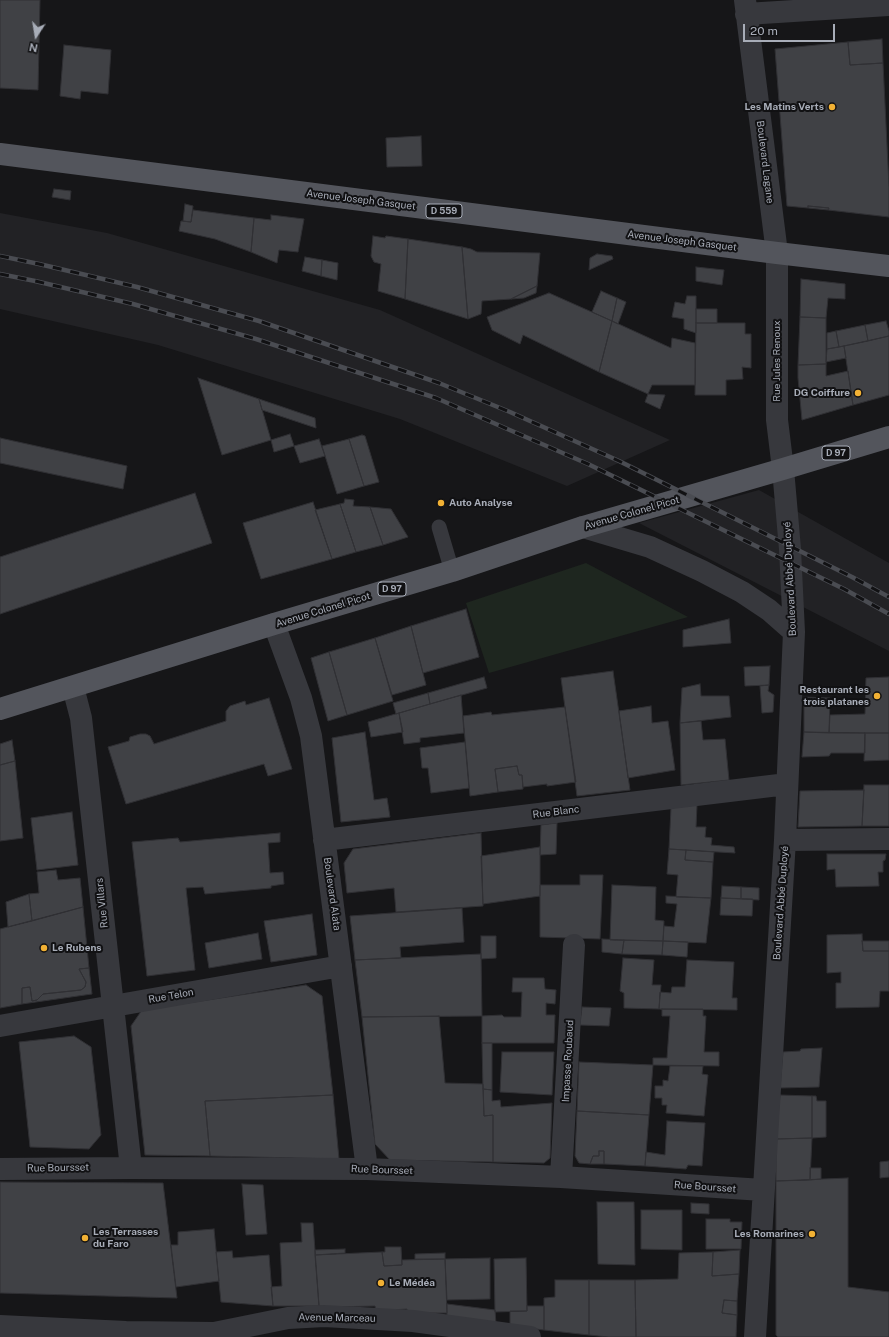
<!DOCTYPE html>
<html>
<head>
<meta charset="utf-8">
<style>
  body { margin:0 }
  #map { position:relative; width:889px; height:1337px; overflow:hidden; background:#161618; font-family:"Public Sans",sans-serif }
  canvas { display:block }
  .north { position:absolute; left:16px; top:16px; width:40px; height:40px; -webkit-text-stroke:3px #111113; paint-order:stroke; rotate:192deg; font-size:11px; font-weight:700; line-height:16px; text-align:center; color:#a8adb8 }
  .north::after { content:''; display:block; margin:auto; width:14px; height:18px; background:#a8adb8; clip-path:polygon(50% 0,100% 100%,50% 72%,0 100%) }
  .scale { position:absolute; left:743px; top:24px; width:92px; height:18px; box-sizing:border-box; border:2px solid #a8adb8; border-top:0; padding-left:5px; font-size:12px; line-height:14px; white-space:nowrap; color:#a8adb8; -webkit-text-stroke:3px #111113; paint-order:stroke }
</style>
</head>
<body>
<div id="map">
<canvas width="889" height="1337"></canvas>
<div class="north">N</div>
<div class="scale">20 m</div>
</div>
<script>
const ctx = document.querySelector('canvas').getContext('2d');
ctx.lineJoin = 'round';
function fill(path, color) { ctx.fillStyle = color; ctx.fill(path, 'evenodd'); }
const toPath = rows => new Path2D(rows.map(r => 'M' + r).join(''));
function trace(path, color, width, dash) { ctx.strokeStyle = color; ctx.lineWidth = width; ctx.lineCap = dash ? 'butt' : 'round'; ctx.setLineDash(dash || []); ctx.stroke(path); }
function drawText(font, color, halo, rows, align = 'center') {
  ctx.font = font + ' "Public Sans",sans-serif'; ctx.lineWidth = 4; ctx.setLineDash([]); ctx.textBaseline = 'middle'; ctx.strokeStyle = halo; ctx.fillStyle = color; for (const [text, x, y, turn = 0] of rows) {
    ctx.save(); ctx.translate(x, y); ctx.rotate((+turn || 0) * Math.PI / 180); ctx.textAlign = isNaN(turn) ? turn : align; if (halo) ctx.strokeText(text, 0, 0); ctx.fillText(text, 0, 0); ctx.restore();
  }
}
const built = toPath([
  [0,213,107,233,380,310,670,440,567,486,400,419,158,345,0,309],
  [759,490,889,563,889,651,639,523]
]);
const green = toPath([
  [586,563,688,617,489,673,466,603]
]);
const building = toPath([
  [0,0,40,0,38,90,0,88,0,0],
  [882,39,883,63,850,65,848,42,882,39],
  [848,42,850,65,883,63,889,187,889,217,828,210,829,208,808,206,808,208,787,206,775,49,848,42],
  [64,45,111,50,108,94,81,91,80,99,60,96,64,45],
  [421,136,422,166,387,167,386,138,421,136],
  [54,189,71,191,70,200,52,197,54,189],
  [185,204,193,206,191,222,183,221,185,204],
  [808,206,829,208,828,210,808,208,808,206],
  [193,210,254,218,251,252,215,239,179,231,181,221,191,222,193,210],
  [271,215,304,219,298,252,279,250,277,263,251,252,254,218,271,220,271,215],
  [373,236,385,238,386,236,408,239,405,299,378,291,381,264,374,262,371,256,373,236],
  [408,239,462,247,468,319,405,299,408,239],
  [462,247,471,249,477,252,540,253,537,286,511,299,482,301,481,314,468,319,462,247],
  [597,254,612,256,613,259,589,270,590,258,597,254],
  [305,257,322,260,321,276,302,271,305,257],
  [322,260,338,263,337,280,321,276,322,260],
  [696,267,724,270,722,285,696,281,696,267],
  [801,279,845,284,845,299,828,298,826,318,800,317,801,279],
  [537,286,536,293,524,298,511,299,537,286],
  [601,291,617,298,612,321,592,312,601,291],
  [549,293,612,321,599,372,523,335,520,344,492,330,487,317,549,293],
  [687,296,696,296,696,333,684,329,684,319,672,317,675,302,685,304,687,296],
  [617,298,626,302,618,324,612,321,617,298],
  [696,309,717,309,717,323,696,323,696,309],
  [800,317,826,318,826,364,798,365,800,317],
  [612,321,671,348,672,338,695,343,695,385,652,385,648,394,599,372,612,321],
  [886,321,889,331,889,336,868,341,865,325,886,321],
  [696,323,745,323,745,334,751,334,751,368,742,367,743,379,726,380,726,395,695,395,696,323],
  [865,325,868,341,839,347,836,331,865,325],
  [836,331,839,347,827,349,827,333,836,331],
  [889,336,889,395,853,405,844,346,889,336],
  [844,346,846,358,826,362,827,349,844,346],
  [826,364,826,376,848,371,853,405,802,420,798,378,798,365,826,364],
  [198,378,259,399,271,440,222,455,198,378],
  [648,394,665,395,660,409,645,402,648,394],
  [259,399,315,418,316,428,262,410,259,399],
  [290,434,294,446,274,452,271,440,290,434],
  [362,435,365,436,379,482,364,486,349,439,362,435],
  [0,438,127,466,123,489,0,463,0,438],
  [319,439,325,456,300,463,294,446,319,439],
  [349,439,364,486,337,494,322,446,349,439],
  [195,493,212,543,0,614,0,557,195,493],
  [345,499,354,500,353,506,370,507,383,545,356,552,340,504,344,503,345,499],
  [313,502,332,559,261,579,243,523,313,502],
  [340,504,356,552,332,559,315,510,340,504],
  [370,507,391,509,408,537,383,545,370,507],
  [466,609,479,657,423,673,411,626,466,609],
  [729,619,731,643,683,647,683,630,729,619],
  [411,626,426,685,392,695,375,638,411,626],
  [375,638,393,701,347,715,329,652,375,638],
  [329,652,347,715,328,721,311,658,329,652],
  [770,666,769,685,745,686,744,667,770,666],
  [613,671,630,790,577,796,561,678,613,671],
  [484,677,487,688,430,704,428,693,484,677],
  [889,677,889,733,829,733,830,715,865,714,866,678,889,677],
  [700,684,701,696,729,696,731,717,680,723,682,688,700,684],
  [769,685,768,691,774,695,773,712,762,713,760,686,769,685],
  [428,693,430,704,396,714,393,703,428,693],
  [461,695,464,733,420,738,420,742,404,744,399,713,461,695],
  [804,697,830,698,829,733,804,732,804,697],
  [269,698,292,769,268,776,264,764,126,804,108,747,129,741,130,737,140,734,146,734,150,736,154,744,226,721,226,711,230,706,245,701,246,705,269,698],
  [651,706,652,723,668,721,675,770,628,778,619,711,651,706],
  [565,707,576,782,547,786,547,784,523,787,522,775,519,775,517,766,495,769,498,792,470,796,463,716,491,712,492,715,565,707],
  [399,713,403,732,371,737,368,722,399,713],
  [701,721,703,740,725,739,729,780,681,785,680,723,701,721],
  [365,732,374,800,387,798,390,817,341,822,332,738,365,732],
  [804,732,865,733,865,753,831,753,829,756,802,757,804,732],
  [865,733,889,733,889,760,864,761,865,733],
  [12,740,15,761,0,765,0,744,12,740],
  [465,742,469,788,431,793,428,768,422,768,420,748,465,742],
  [15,761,23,838,0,841,0,765,15,761],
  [517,766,519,775,522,775,523,789,498,792,495,769,517,766],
  [864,785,889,785,889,826,862,826,864,785],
  [864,790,862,826,798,827,800,791,864,790],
  [697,805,696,827,706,827,705,837,712,838,711,845,734,847,735,853,669,849,671,808,697,805],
  [72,812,78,865,37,870,31,818,72,812],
  [557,823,556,854,540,855,541,825,557,823],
  [280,833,280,842,268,843,270,873,283,872,284,884,271,886,271,888,205,894,203,887,186,888,195,970,147,976,132,842,178,838,180,842,280,833],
  [481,833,483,906,396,912,394,888,347,893,344,863,353,849,481,833],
  [540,847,540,896,483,904,481,856,540,847],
  [669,849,686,850,685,860,713,862,711,898,676,897,678,875,667,874,669,849],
  [686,850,714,852,713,862,685,860,686,850],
  [827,854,886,854,885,860,883,861,883,872,878,872,879,886,836,887,835,869,827,870,827,854],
  [56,870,58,880,80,878,83,907,32,921,29,894,39,893,37,872,56,870],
  [580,875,603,875,600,939,540,937,540,885,580,885,580,875],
  [612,885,656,887,655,920,664,921,663,941,610,940,612,885],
  [722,886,741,887,741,899,721,898,722,886],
  [741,887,759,888,759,900,741,899,741,887],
  [29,894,32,921,8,927,6,902,29,894],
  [666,896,711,898,706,943,663,941,664,926,674,927,677,904,666,903,666,896],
  [721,898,753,899,752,916,720,915,721,898],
  [83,907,89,968,79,969,86,982,85,987,81,990,43,994,37,1000,32,1001,30,987,22,988,22,1004,0,1008,0,929,83,907],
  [462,908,464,942,400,947,401,958,355,960,350,916,462,908],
  [312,914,317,955,271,962,264,921,312,914],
  [258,933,262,959,209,968,205,943,258,933],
  [862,934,863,951,889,951,889,991,880,991,879,1007,836,1008,836,983,841,983,841,972,827,973,827,935,862,934],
  [481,936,496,936,496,958,481,959,481,936],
  [602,939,624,940,622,954,602,952,602,939],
  [624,940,663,941,662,955,622,954,624,940],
  [663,941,688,942,687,957,662,955,663,941],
  [862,941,889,941,889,951,863,951,862,941],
  [481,954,482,1016,362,1017,355,960,481,954],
  [623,958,654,960,652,985,661,985,659,1009,624,1008,624,993,620,991,623,958],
  [687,960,734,962,732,998,737,998,737,1010,659,1009,660,992,671,993,672,987,685,987,687,960],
  [89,968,92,994,22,1004,22,988,30,987,32,1001,37,1000,43,994,81,990,85,987,86,982,79,969,89,968],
  [513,978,544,978,545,989,556,990,555,1004,546,1003,546,1015,555,1015,554,1043,482,1043,482,1016,502,1015,504,1017,521,1017,522,992,512,992,513,978],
  [306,985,322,996,333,1095,205,1101,210,1156,145,1155,131,1026,142,1010,306,985],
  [582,1007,611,1008,609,1026,580,1025,582,1007],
  [662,1009,703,1009,703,1016,706,1016,704,1052,719,1052,719,1066,653,1065,653,1058,667,1058,670,1016,662,1016,662,1009],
  [439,1016,445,1083,483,1084,484,1116,493,1115,493,1162,390,1160,375,1144,362,1017,439,1016],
  [74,1036,91,1047,101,1135,89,1149,30,1147,19,1042,74,1036],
  [482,1043,492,1043,492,1090,483,1089,482,1043],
  [822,1048,819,1087,780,1088,783,1052,800,1051,801,1049,822,1048],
  [502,1052,554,1052,552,1095,500,1092,502,1052],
  [579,1062,653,1065,649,1115,577,1111,579,1062],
  [670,1066,703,1066,702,1074,708,1075,704,1116,666,1113,667,1105,662,1105,662,1098,655,1098,655,1086,663,1086,663,1080,668,1081,670,1066],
  [483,1089,492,1090,492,1101,500,1100,501,1107,552,1103,550,1158,544,1163,493,1162,493,1115,484,1116,483,1089],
  [333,1095,339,1159,210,1156,205,1101,333,1095],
  [780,1095,812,1096,812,1138,776,1139,780,1095],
  [812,1096,816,1096,817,1101,826,1101,826,1137,812,1138,812,1096],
  [577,1111,649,1115,645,1166,604,1164,604,1151,599,1151,599,1156,593,1156,590,1164,579,1163,575,1156,577,1111],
  [667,1121,705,1123,702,1166,688,1165,686,1169,645,1166,646,1152,665,1155,667,1121],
  [812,1138,810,1180,776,1181,776,1139,812,1138],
  [599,1151,604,1151,604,1164,590,1164,593,1156,599,1156,599,1151],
  [889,1161,889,1177,880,1178,880,1162,889,1161],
  [810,1168,821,1168,821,1179,810,1180,810,1168],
  [848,1178,848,1287,889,1292,889,1337,778,1337,776,1335,776,1181,848,1178],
  [0,1182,163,1183,177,1298,0,1293,0,1182],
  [242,1184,263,1185,267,1234,246,1235,242,1184],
  [597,1202,634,1202,635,1265,598,1264,597,1202],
  [691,1203,709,1204,709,1214,691,1213,691,1203],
  [641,1210,682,1210,682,1250,641,1249,641,1210],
  [706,1219,730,1219,730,1222,742,1222,741,1249,706,1249,706,1219],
  [301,1223,313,1223,319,1306,273,1306,271,1287,282,1286,280,1243,302,1242,301,1223],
  [214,1229,219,1281,176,1287,171,1245,178,1245,178,1232,214,1229],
  [385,1247,401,1247,402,1265,384,1266,382,1252,385,1252,385,1247],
  [345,1249,345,1253,315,1255,315,1250,345,1249],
  [740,1250,739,1274,712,1276,713,1252,740,1250],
  [232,1251,233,1258,269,1255,273,1306,221,1302,216,1252,232,1251],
  [382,1252,384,1266,402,1265,402,1260,445,1259,447,1313,407,1313,407,1309,376,1311,375,1306,332,1307,319,1306,315,1255,382,1252],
  [713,1252,712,1276,739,1274,737,1301,724,1300,722,1313,737,1315,736,1337,636,1337,635,1280,678,1279,679,1253,713,1252],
  [445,1253,445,1259,415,1259,415,1254,445,1253],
  [490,1258,490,1299,447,1300,445,1259,490,1258],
  [526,1258,527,1311,495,1312,494,1259,526,1258],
  [555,1280,589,1280,589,1335,544,1330,544,1298,555,1297,555,1280],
  [589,1280,635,1280,636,1337,608,1337,589,1335,589,1280],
  [724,1300,737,1301,737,1315,722,1313,724,1300],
  [447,1304,495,1310,496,1324,447,1316,447,1304],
  [527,1306,544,1306,544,1330,510,1326,510,1311,527,1311,527,1306]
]);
const lane = toPath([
  [439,527,452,571]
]);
const street = toPath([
  [745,0,777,253,777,420,783,469,790,549,794,632,785,840,755,1337],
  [746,14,889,5],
  [583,527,650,547,702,571,742,592,769,610,794,632],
  [274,624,301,698,311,736,367,1169],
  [73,687,81,718,131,1168],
  [324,840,787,784],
  [785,840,889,839],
  [0,1026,341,966],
  [0,1169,131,1168,367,1169,561,1177,763,1190],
  [561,1177,574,945],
  [0,1326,126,1332,214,1333,288,1318,324,1316,413,1321,530,1337]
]);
const primary = toPath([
  [0,154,777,253,889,266],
  [0,709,274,624,452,571,583,527,783,469,889,437]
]);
const rail = toPath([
  [0,256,39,264,137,287,259,321,439,383,510,412,619,461,852,577,889,597],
  [0,274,35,281,133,304,256,339,436,398,588,464,844,589,889,614]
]);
const markers = [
  [832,107,4,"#f2b134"],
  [858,393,4,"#f2b134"],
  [441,503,4,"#f2b134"],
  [877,696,4,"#f2b134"],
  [44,948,4,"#f2b134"],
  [812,1234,4,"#f2b134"],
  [85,1238,4,"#f2b134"],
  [381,1283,4,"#f2b134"]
];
const shields = [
  [444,211,36],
  [836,453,28],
  [392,589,28]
];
const shieldNames = [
  ["D 559",444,211],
  ["D 97",836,453],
  ["D 97",392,589]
];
const poiNames = [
  ["Les Matins Verts",824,107],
  ["DG Coiffure",850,393],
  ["Auto Analyse",449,503,"left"],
  ["Restaurant les",869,690],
  ["trois platanes",869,702],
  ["Le Rubens",52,948,"left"],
  ["Les Terrasses",93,1232,"left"],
  ["du Faro",93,1244,"left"],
  ["Les Romarines",804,1234],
  ["Le Médéa",389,1283,"left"]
];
const streetNames = [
  ["Boulevard Lagane",765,162,83],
  ["Avenue Joseph Gasquet",361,200,7],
  ["Avenue Joseph Gasquet",682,241,7],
  ["Rue Jules Renoux",777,361,-90],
  ["Avenue Colonel Picot",632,513,-16],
  ["Boulevard Abbé Duployé",790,579,-93],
  ["Avenue Colonel Picot",323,610,-17],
  ["Rue Blanc",556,812,-7],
  ["Boulevard Alata",332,894,82],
  ["Rue Villars",102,903,-96],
  ["Boulevard Abbé Duployé",781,903,-86],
  ["Rue Telon",171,996,-10],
  ["Impasse Roubaud",568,1061,-87],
  ["Rue Boursset",58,1168,-1],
  ["Rue Boursset",382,1170,2],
  ["Rue Boursset",705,1187,4],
  ["Avenue Marceau",337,1318,1]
];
fill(built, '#222225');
fill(green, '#1e261f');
fill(building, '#404145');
trace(building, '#303034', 1);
trace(lane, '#37383d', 15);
trace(street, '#37383d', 22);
trace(primary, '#53555c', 22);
trace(rail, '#4a4c52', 4.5);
trace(rail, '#111113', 3, [9]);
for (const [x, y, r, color] of markers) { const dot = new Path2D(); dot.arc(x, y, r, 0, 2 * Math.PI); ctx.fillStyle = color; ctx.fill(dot); trace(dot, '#111113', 1.5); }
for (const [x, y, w] of shields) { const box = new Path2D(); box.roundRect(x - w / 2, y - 7, w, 14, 3); ctx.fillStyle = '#111113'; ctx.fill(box); trace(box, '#a8adb8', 1); }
drawText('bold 9px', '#a8adb8', null, shieldNames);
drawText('bold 10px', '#a8adb8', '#111113', poiNames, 'right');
drawText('10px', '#a8adb8', '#111113', streetNames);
</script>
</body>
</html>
